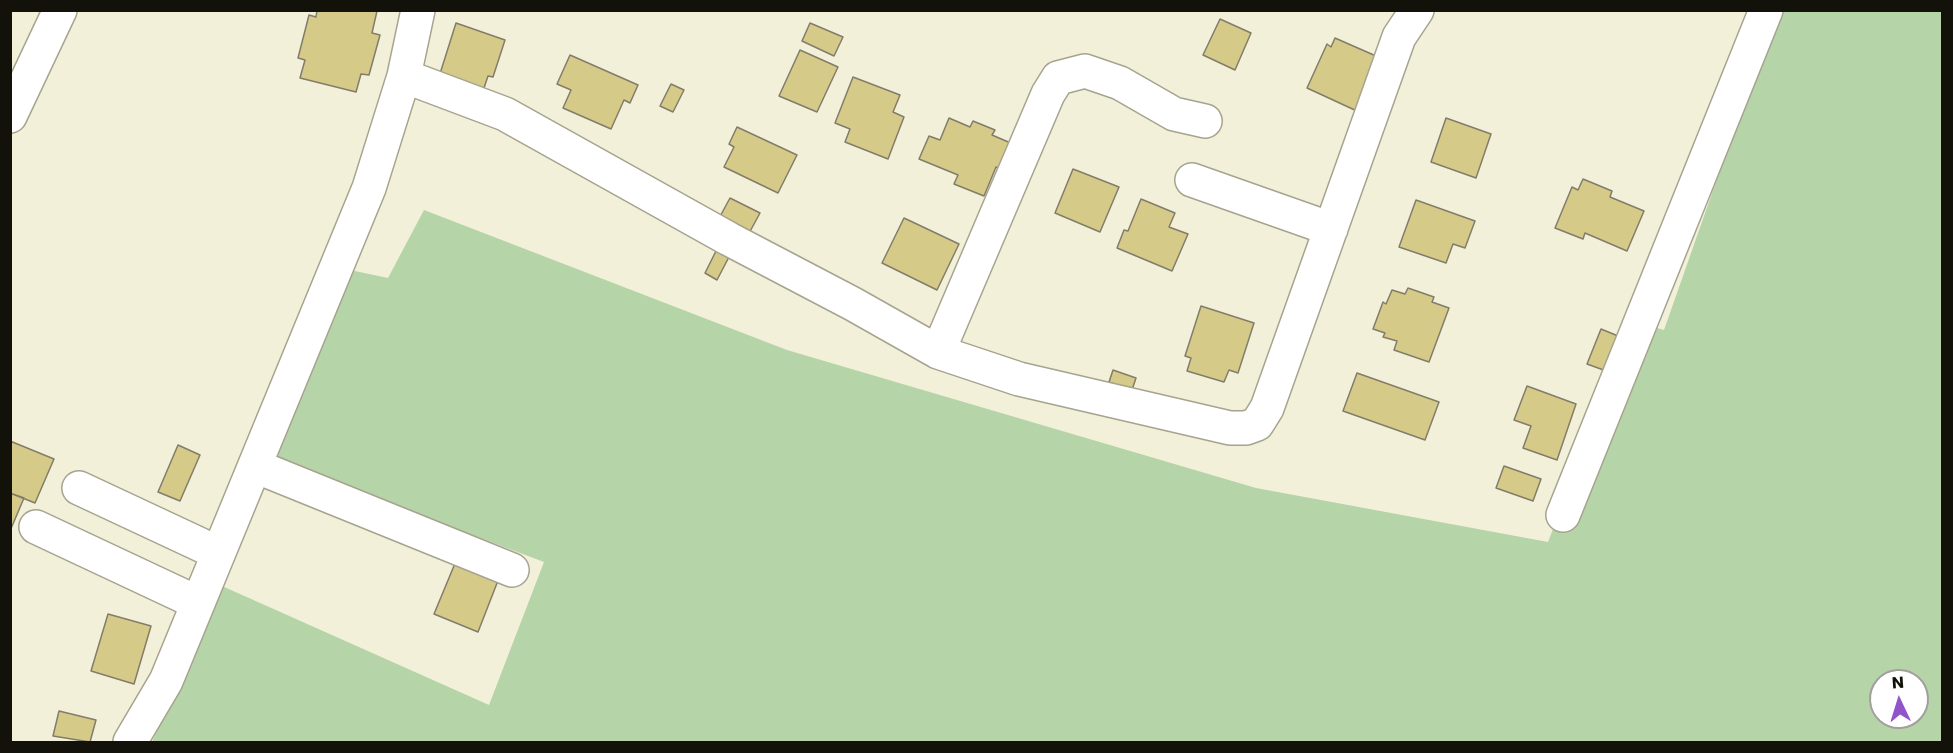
<!DOCTYPE html>
<html>
<head>
<meta charset="utf-8">
<style>
  body { margin:0 }
  #map { position:relative; width:1953px; height:753px; overflow:hidden; background:#f3f0da; font-family:Poppins,sans-serif }
  canvas { display:block }
  .frame { position:absolute; inset:0; border:12px solid #13120a; pointer-events:none }
  .north { position:absolute; left:1869px; top:669px; width:60px; height:60px; box-sizing:border-box; background:#fff; border:2px solid #a1a09d; border-radius:50%; rotate:356deg; font-size:16px; font-weight:700; line-height:24px; text-align:center; color:#13120a }
  .north::after { content:''; display:block; margin:auto; width:21px; height:27px; background:#9154ca; clip-path:polygon(50% 0,100% 100%,50% 72%,0 100%) }
</style>
</head>
<body>
<div id="map">
<canvas width="1953" height="753"></canvas>
<div class="frame"></div>
<div class="north">N</div>
</div>
<script>
const ctx = document.querySelector('canvas').getContext('2d');
ctx.lineJoin = 'round';
function fill(path, color) { ctx.fillStyle = color; ctx.fill(path, 'evenodd'); }
const toPath = rows => new Path2D(rows.map(r => 'M' + r).join(''));
function trace(path, color, width, dash) { ctx.strokeStyle = color; ctx.lineWidth = width; ctx.lineCap = dash ? 'butt' : 'round'; ctx.setLineDash(dash || []); ctx.stroke(path); }
const green = toPath([
  [1776,11,1942,11,1942,742,152,742,222,586,489,705,544,562,271,459,350,270,388,278,424,210,787,350,1256,488,1548,542,1633,321,1664,330],
  [1881,681,1917,681,1917,717,1881,717]
]);
const building = toPath([
  [317,10,377,11,372,33,380,35,369,75,361,74,356,92,300,78,305,60,298,58,309,15,316,17,317,10],
  [1220,19,1251,33,1235,70,1203,55,1220,19],
  [456,23,505,40,493,77,488,76,482,94,438,80,456,23],
  [810,23,843,37,834,56,802,41,810,23],
  [1335,38,1376,56,1359,112,1307,88,1327,44,1331,47,1335,38],
  [800,50,838,67,817,112,779,96,800,50],
  [570,55,638,85,630,103,624,100,611,129,563,108,571,90,557,84,570,55],
  [853,77,900,95,893,112,904,117,888,159,845,142,850,129,835,123,853,77],
  [671,84,684,90,673,112,660,106,671,84],
  [949,118,970,127,973,121,995,130,992,135,1013,144,1002,170,996,167,984,196,954,184,958,175,919,159,929,136,940,140,949,118],
  [1446,118,1491,134,1476,178,1431,162,1446,118],
  [737,127,797,155,778,193,724,167,734,147,729,144,737,127],
  [1073,169,1119,187,1100,232,1055,213,1073,169],
  [1583,179,1612,191,1610,197,1644,211,1627,251,1585,233,1583,239,1555,228,1572,187,1578,190,1583,179],
  [730,198,760,213,747,237,717,222,730,198],
  [1141,199,1175,213,1169,227,1188,234,1172,271,1117,248,1124,230,1128,231,1141,199],
  [1416,200,1475,221,1465,248,1453,244,1446,263,1399,247,1416,200],
  [904,218,959,244,937,290,882,263,904,218],
  [717,249,730,255,717,280,705,273,717,249],
  [1408,288,1434,297,1432,302,1449,308,1429,362,1394,350,1397,341,1383,337,1385,333,1373,329,1383,302,1386,304,1392,290,1405,294,1408,288],
  [1201,306,1254,323,1238,373,1229,370,1224,382,1187,371,1191,358,1185,356,1201,306],
  [1601,329,1623,338,1609,372,1587,364,1601,329],
  [1113,370,1136,378,1132,390,1109,382,1113,370],
  [1357,373,1439,402,1425,440,1343,411,1357,373],
  [1527,386,1576,404,1557,460,1523,448,1531,426,1514,420,1527,386],
  [10,441,54,459,35,503,10,493,10,441],
  [178,445,200,455,180,501,158,492,178,445],
  [1504,466,1541,479,1533,501,1496,488,1504,466],
  [10,493,24,498,10,531,10,493],
  [456,561,499,578,478,632,434,614,456,561],
  [108,614,151,626,134,684,91,671,108,614],
  [59,711,96,720,90,742,53,736,59,711]
]);
const minor = toPath([
  [404,76,505,114,729,239,853,304,938,352,1019,379,1230,428,1246,428,1257,424,1267,408,1399,37,1417,10],
  [10,116,60,10],
  [1192,180,1331,229],
  [938,352,1048,94,1058,78,1085,71,1120,83,1174,114,1205,121],
  [255,466,512,570],
  [79,488,218,553],
  [1563,515,1766,10],
  [36,527,198,603],
  [130,742,166,681,369,188,404,76,418,10]
]);
fill(green, '#b5d4a7');
fill(building, '#d6ca89');
trace(building, '#817d6a', 1.5);
trace(minor, '#a6a38f', 36);
trace(minor, '#fff', 33);
</script>
</body>
</html>
